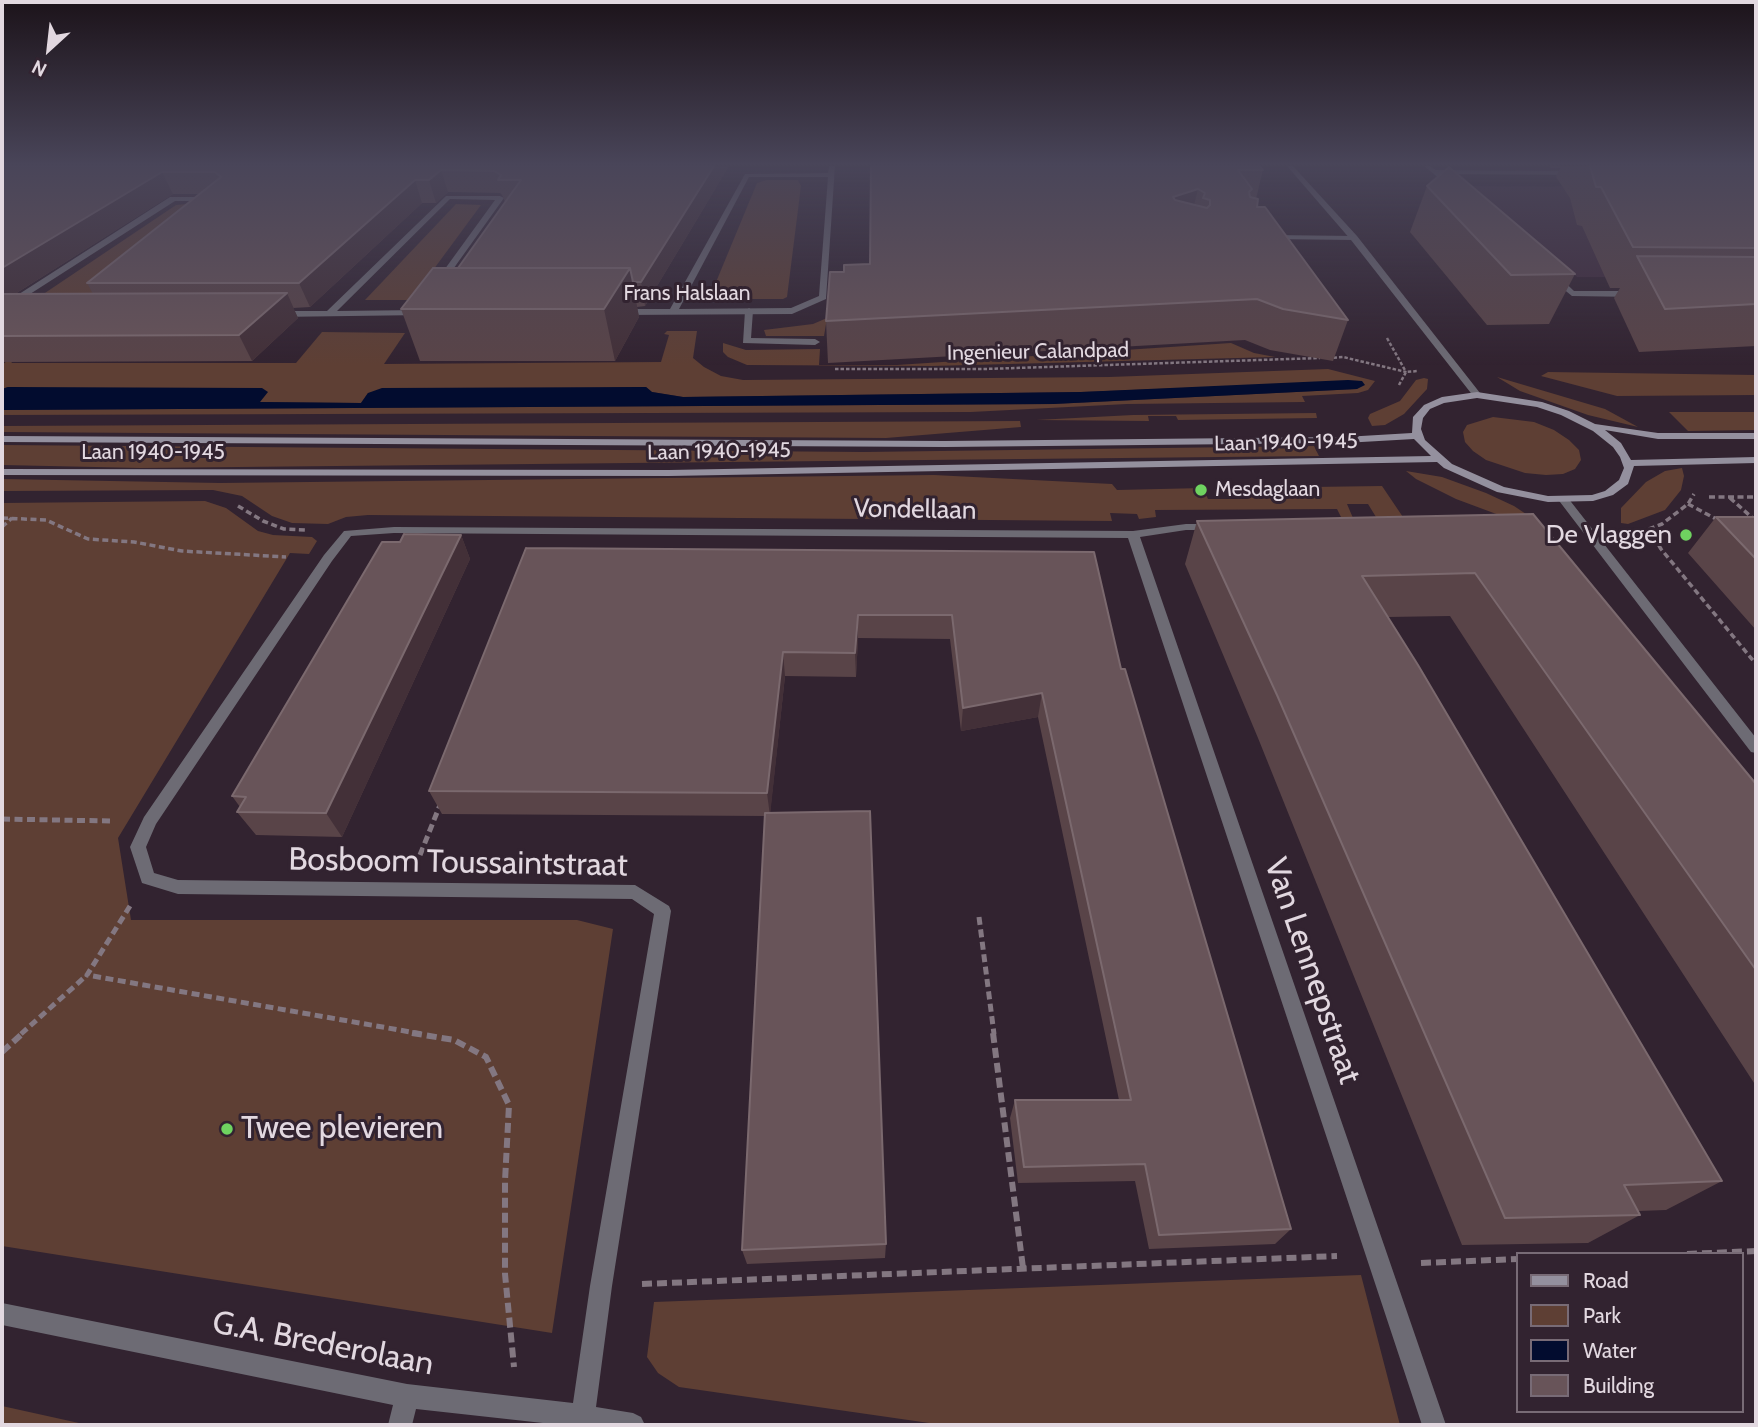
<!DOCTYPE html>
<html>
<head>
<meta charset="utf-8">
<style>
  body { margin:0 }
  #map { position:relative; width:1758px; height:1427px; overflow:hidden; background:#322330; font-family:Cabin,sans-serif }
  canvas { display:block }
  .frame { position:absolute; inset:0; border:4px solid #e2d8e0; pointer-events:none }
  .legend { position:absolute; left:1516px; top:1252px; width:228px; height:161px; box-sizing:border-box; background:#322330; border:2px solid #786b76; margin:0; padding:9px 12px; list-style:none; font-size:21px; color:#e2d8e0 }
  .legend li { display:flex; align-items:center; gap:14px; height:35px }
  .legend b { width:35px; border:2px solid #786b76 }
  .north { position:absolute; left:14px; top:14px; width:70px; height:70px; -webkit-text-stroke:5px #322330; paint-order:stroke; rotate:207deg; font-size:19px; font-weight:700; line-height:28px; text-align:center; color:#e2d8e0 }
  .north::after { content:''; display:block; margin:auto; width:24px; height:32px; background:#e2d8e0; clip-path:polygon(50% 0,100% 100%,50% 72%,0 100%) }
</style>
</head>
<body>
<div id="map">
<canvas width="1758" height="1427"></canvas>
<div class="frame"></div>
<ul class="legend">
<li><b style="height:9px;background:#94909e"></b>Road</li>
<li><b style="height:19px;background:#5e3f34"></b>Park</li>
<li><b style="height:19px;background:#020c2f"></b>Water</li>
<li><b style="height:19px;background:#685459"></b>Building</li>
</ul>
<div class="north">N</div>
</div>
<script>
const ctx = document.querySelector('canvas').getContext('2d');
ctx.lineJoin = 'round';
function fill(path, color) { ctx.fillStyle = color; ctx.fill(path, 'evenodd'); }
const toPath = rows => new Path2D(rows.map(r => 'M' + r).join(''));
function trace(path, color, width, dash) { ctx.strokeStyle = color; ctx.lineWidth = width; ctx.lineCap = dash ? 'butt' : 'round'; ctx.setLineDash(dash || []); ctx.stroke(path); }
function drawText(font, color, halo, rows, align = 'center') {
  ctx.font = font + ' Cabin,sans-serif'; ctx.lineWidth = 6; ctx.setLineDash([]); ctx.textBaseline = 'middle'; ctx.strokeStyle = halo; ctx.fillStyle = color; for (const [text, x, y, turn = 0] of rows) {
    ctx.save(); ctx.translate(x, y); ctx.rotate((+turn || 0) * Math.PI / 180); ctx.textAlign = isNaN(turn) ? turn : align; if (halo) ctx.strokeText(text, 0, 0); ctx.fillText(text, 0, 0); ctx.restore();
  }
}
const built = toPath([
  [1472,186,1718,187,1756,277,1577,277]
]);
const green = toPath([
  [766,180,798,180,801,186,787,297,783,299,709,299,757,183],
  [186,204,203,206,83,301,33,301,176,205],
  [456,204,481,205,411,300,365,300],
  [827,318,824,336,766,336,764,330,813,324],
  [667,331,697,331,693,358,704,367,721,376,743,380,1109,377,1328,369,1375,381,1368,390,1358,393,1302,396,1305,402,1127,404,971,412,2,415,2,410,1053,404,1357,389,1362,381,1081,392,683,397,652,392,646,387,368,393,361,403,259,402,8,387,2,389,2,365,37,336,42,338,11,363,296,363,322,332,405,333,384,364,661,362,669,335,664,334],
  [723,343,746,350,820,349,819,365,897,365,1231,343,1254,353,1275,357,932,366,747,365,728,357,723,352],
  [1548,372,1756,375,1756,395,1617,396,1541,376],
  [1497,377,1605,409,1638,427,1588,415,1520,391],
  [1424,378,1428,379,1427,389,1404,414,1385,425,1372,426,1368,418,1370,414,1400,401,1416,380],
  [1669,412,1756,412,1756,430,1688,431],
  [1316,413,1317,418,1178,420,1176,416,1148,416,1149,421,1036,420,1133,415],
  [1493,417,1534,422,1554,430,1569,440,1579,450,1581,460,1575,469,1563,474,1546,475,1525,473,1486,460,1473,451,1465,442,1463,432,1467,425],
  [1020,421,1021,427,886,438,2,432,2,426],
  [2,445,864,452,1314,446,1319,456,141,468,2,465],
  [1682,468,1684,476,1681,490,1665,510,1628,524,1621,523,1621,508,1646,482,1665,471],
  [1406,471,1442,477,1486,493,1514,506,1541,524,1499,515,1456,499,1416,479],
  [934,475,1112,484,1117,490,1203,488,1208,499,1245,499,1240,488,1382,486,1409,526,1392,518,1376,517,1368,504,1347,504,1353,518,1341,517,1337,509,1155,510,1156,517,1139,519,1137,514,1110,513,1112,521,368,515,346,517,328,524,292,523,272,516,242,496,213,490,2,491,2,479,220,483],
  [205,501,226,508,258,531,273,535,312,537,317,541,309,554,290,553,118,838,131,920,577,920,613,929,552,1333,2,1246,2,503],
  [1361,1275,1400,1425,943,1425,679,1387,658,1373,647,1357,654,1302],
  [2,1406,88,1425,2,1425]
]);
const water = toPath([
  [1348,380,1362,381,1365,385,1357,389,1053,404,2,410,2,389,8,387,262,388,268,392,260,402,361,403,368,393,382,388,646,387,652,392,683,397,1081,392]
]);
const pathFar3 = toPath([
  [1387,338,1406,372],
  [1328,358,1343,357,1406,372],
  [835,369,985,369,1320,358],
  [1399,385,1406,372,1418,371]
]);
const pathFar2 = toPath([
  [1709,497,1756,497],
  [1730,498,1756,521],
  [1688,504,1718,520],
  [238,506,263,521,284,529,305,530],
  [2,518,46,520,88,539,134,542,182,551,286,557],
  [2,527,12,518],
  [1649,529,1661,549,1756,664],
  [1630,531,1649,529,1662,524,1688,504,1694,494]
]);
const pathFar1 = toPath([
  [2,819,110,821],
  [420,855,440,805],
  [130,906,87,975,422,1034],
  [979,917,994,1034],
  [21,1034,87,975]
]);
const path = toPath([
  [412,1033,454,1040,486,1057,509,1105,505,1181,505,1274,514,1367],
  [993,1033,1023,1268],
  [2,1052,23,1033],
  [1687,1254,1756,1251],
  [1421,1263,1518,1259],
  [642,1284,1337,1256]
]);
const service = toPath([
  [1272,235,1354,236,1358,238,1354,240,1269,239,1269,235,1272,235],
  [749,308,753,311,751,338,815,339,820,342,815,345,743,343,745,311,749,308]
]);
const minor = toPath([
  [829,166,835,166,826,299,792,314,619,315,615,312,619,309,670,309,745,174,828,173,829,166],
  [749,177,828,177,819,296,791,308,679,309,749,177],
  [1287,166,1293,166,1357,236,1480,393,1480,397,1474,397,1351,240,1287,166],
  [1424,166,1430,166,1436,170,1577,171,1580,173,1577,175,1441,174,1454,186,1452,189,1424,166],
  [446,196,500,196,504,198,441,286,434,284,495,200,450,199,337,311,420,310,423,311,423,315,276,317,272,314,276,311,327,311,446,196],
  [170,197,213,197,217,199,213,201,175,201,2,312,2,305,170,197],
  [1551,275,1557,275,1574,291,1636,291,1640,294,1636,297,1572,296,1551,279,1551,275],
  [1186,524,1212,524,1218,527,1212,530,1186,530,1140,537,1446,1425,1422,1425,1128,538,394,533,351,536,332,561,156,824,146,847,154,873,178,880,635,885,669,906,671,911,612,1286,596,1407,633,1413,641,1417,645,1425,561,1425,416,1409,412,1425,388,1425,393,1405,2,1325,2,1303,407,1384,573,1403,590,1286,654,914,632,899,178,894,142,883,130,847,144,817,324,555,344,531,394,527,1133,531,1186,524]
]);
const tertiary = toPath([
  [1564,497,1568,498,1756,738,1756,753,1751,752,1560,502,1558,500,1564,497]
]);
const secondary = toPath([
  [1477,392,1542,402,1569,411,1595,424,1658,433,1756,433,1756,439,1658,439,1605,430,1621,443,1631,460,1756,457,1756,463,1634,466,1628,484,1613,495,1593,501,1548,502,1497,492,1444,468,1437,462,669,476,2,475,2,469,669,470,1431,456,1414,439,1344,443,945,447,2,442,2,436,945,441,1344,437,1412,433,1413,417,1424,405,1442,397,1477,392],
  [1477,398,1537,407,1561,415,1593,431,1613,447,1620,457,1624,468,1619,480,1605,491,1592,495,1548,496,1504,487,1452,464,1425,440,1421,429,1423,418,1430,409,1444,403,1477,398]
]);
const wall = toPath([
  [2,166,729,166,645,306,637,307,639,317,615,361,420,361,401,309,458,268,505,202,502,195,500,193,448,192,436,203,422,203,310,307,293,308,298,318,252,361,2,362],
  [173,194,200,194,87,283,93,294,15,294],
  [871,166,1263,170,1256,199,1257,207,1348,320,1333,361,1270,350,1245,340,828,363,826,321,844,272,870,264],
  [1549,166,1756,166,1756,346,1639,352,1614,298,1620,288,1610,288,1582,226,1577,225,1570,198,1556,177,1560,168,1551,168],
  [1427,186,1575,274,1549,324,1487,325,1410,232],
  [1533,514,1756,784,1756,1086,1450,616,1388,617,1722,1181,1666,1210,1638,1211,1640,1215,1588,1243,1462,1245,1258,738,1185,564,1197,521],
  [1716,517,1756,517,1756,630,1688,553],
  [461,535,470,559,342,837,256,835,237,812,240,807,232,796,400,542],
  [526,548,1094,552,1121,669,1291,1229,1275,1244,1149,1249,1135,1181,1018,1183,1010,1118,1015,1100,1119,1100,1038,717,961,731,950,639,858,638,856,677,785,676,770,813,886,1244,885,1258,747,1264,742,1250,765,816,442,814,429,791]
]);
const shadedWall = toPath([
  [714,166,729,166,645,306,641,282],
  [441,170,448,192,436,203,429,180],
  [162,172,173,194,2,302,2,268],
  [415,180,422,203,310,307,299,283],
  [1198,189,1189,226,1173,197],
  [630,268,639,317,615,361,604,309],
  [287,293,298,318,252,361,239,335],
  [461,535,470,559,342,837,326,813],
  [858,615,858,638,856,677,855,653],
  [783,652,785,676,770,816,767,793],
  [1042,693,1038,717,961,731,963,708]
]);
const building = toPath([
  [2,166,714,166,641,282,633,282,630,268,458,268,521,180,498,180,501,175,494,171,441,170,429,180,415,180,299,283,87,283,221,177,215,172,162,172,2,268,2,166],
  [871,166,1260,166,1263,170,1238,170,1252,189,1249,192,1250,197,1258,199,1257,207,1265,207,1348,320,1283,309,1257,299,826,321,830,272,844,272,844,265,870,264,871,166],
  [1198,189,1205,193,1203,198,1210,200,1210,205,1207,208,1175,200,1173,197,1198,189],
  [1590,166,1756,166,1756,248,1633,247,1601,187,1596,187,1590,166],
  [1449,167,1575,274,1511,275,1427,186,1449,167],
  [1637,256,1756,257,1756,304,1665,309,1637,256],
  [433,268,630,268,604,309,401,309,433,268],
  [287,293,239,335,2,336,2,294,287,293],
  [1533,514,1756,784,1756,970,1475,573,1362,576,1418,665,1722,1181,1624,1185,1640,1215,1505,1218,1277,695,1197,521,1533,514],
  [1716,517,1756,517,1756,559,1716,517],
  [404,534,461,535,326,813,237,812,246,797,232,796,382,542,400,542,404,534],
  [526,548,1094,552,1121,669,1125,669,1291,1229,1159,1235,1145,1164,1024,1167,1015,1100,1131,1100,1042,693,963,708,952,615,858,615,855,653,783,652,767,793,429,791,526,548],
  [870,811,886,1244,742,1250,765,813,870,811]
]);
const markers = [
  [1201,490,7,"#6fd360"],
  [1686,535,7,"#6fd360"],
  [227,1129,7,"#6fd360"]
];
const farStreetnames = [
  ["Frans Halslaan",687,294],
  ["Ingenieur Calandpad",1038,352,-1],
  ["Laan 1940-1945",1286,443,-1],
  ["Laan 1940-1945",719,452,-1],
  ["Laan 1940-1945",153,453]
];
const farPoinames = [
  ["Mesdaglaan",1215,490]
];
const streetNames = [
  ["Vondellaan",915,510,1]
];
const poiNames = [
  ["De Vlaggen",1672,535]
];
const nearStreetnames = [
  ["Bosboom Toussaintstraat",458,863,1],
  ["Van Lennepstraat",1312,971,71],
  ["G.A. Brederolaan",323,1344,11]
];
const nearPoinames = [
  ["Twee plevieren",241,1129]
];
fill(built, '#3f2b3c');
fill(green, '#5e3f34');
fill(water, '#020c2f');
trace(pathFar3, '#837781', 2.5, [3.5, 2]);
trace(pathFar2, '#837781', 3.5, [6, 3.5]);
trace(pathFar1, '#837781', 5, [8, 4.5]);
trace(path, '#837781', 6, [10, 5]);
fill(service, '#6d6b74');
fill(minor, '#6d6b74');
fill(tertiary, '#6d6b74');
fill(secondary, '#94909e');
fill(wall, '#594448');
fill(shadedWall, '#433038');
fill(building, '#685459');
trace(building, '#7b696e', 2);
const sky = ctx.createLinearGradient(0, 0, 0, 365);
sky.addColorStop(0, '#1c131a');
sky.addColorStop(0.45, '#494559');
sky.addColorStop(1, '#49455900');
ctx.fillStyle = sky;
ctx.fillRect(0, 0, 1758, 365);
for (const [x, y, r, color] of markers) { const dot = new Path2D(); dot.arc(x, y, r, 0, 2 * Math.PI); ctx.fillStyle = color; ctx.fill(dot); trace(dot, '#322330', 2.5); }
drawText('21px', '#e2d8e0', '#322330', farStreetnames);
drawText('21px', '#e2d8e0', '#322330', farPoinames, 'left');
drawText('26px', '#e2d8e0', '#322330', streetNames);
drawText('26px', '#e2d8e0', '#322330', poiNames, 'right');
drawText('32px', '#e2d8e0', '#322330', nearStreetnames);
drawText('32px', '#e2d8e0', '#322330', nearPoinames, 'left');
</script>
</body>
</html>
